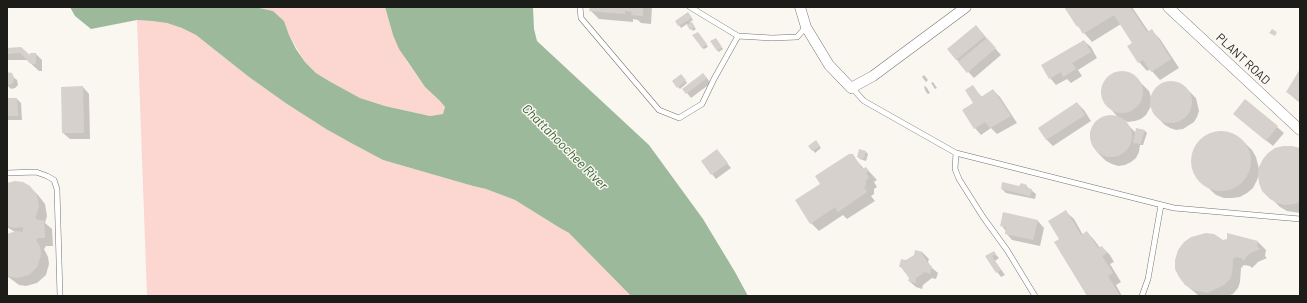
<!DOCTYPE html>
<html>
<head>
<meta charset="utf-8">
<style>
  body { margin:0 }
  #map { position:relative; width:1307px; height:303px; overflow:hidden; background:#faf7f1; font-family:Barlow,sans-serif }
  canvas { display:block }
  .frame { position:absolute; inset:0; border:8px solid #1c1c19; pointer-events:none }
</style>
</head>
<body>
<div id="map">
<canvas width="1307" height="303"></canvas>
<div class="frame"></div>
</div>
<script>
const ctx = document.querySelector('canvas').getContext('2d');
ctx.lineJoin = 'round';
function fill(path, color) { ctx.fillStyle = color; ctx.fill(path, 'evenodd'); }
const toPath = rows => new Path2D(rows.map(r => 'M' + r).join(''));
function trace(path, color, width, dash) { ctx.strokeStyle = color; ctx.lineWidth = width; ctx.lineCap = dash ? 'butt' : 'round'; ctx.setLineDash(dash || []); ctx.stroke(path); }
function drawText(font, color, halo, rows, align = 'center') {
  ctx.font = font + ' Barlow,sans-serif'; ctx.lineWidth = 3; ctx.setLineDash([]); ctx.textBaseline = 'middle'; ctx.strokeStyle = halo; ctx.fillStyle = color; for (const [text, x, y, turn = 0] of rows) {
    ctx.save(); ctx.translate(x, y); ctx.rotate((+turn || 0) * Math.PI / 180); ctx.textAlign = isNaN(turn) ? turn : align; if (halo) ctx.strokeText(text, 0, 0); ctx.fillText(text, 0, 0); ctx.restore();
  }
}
const green = toPath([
  [255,7,385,7,393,35,407,62,425,87,440,101,445,107,443,114,430,116,385,106,360,98,329,81,316,73,305,62,289,35,284,21,273,11],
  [137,20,152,21,167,23,182,28,196,35,249,77,287,104,326,129,383,160,473,186,486,189,515,200,560,228,569,233,631,296,147,296]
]);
const water = toPath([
  [70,7,255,7,273,11,284,21,289,35,296,49,305,62,316,73,329,81,360,98,385,106,430,116,443,114,445,107,440,101,425,87,399,49,393,35,385,7,533,7,534,29,537,41,649,145,703,219,735,272,748,296,631,296,569,233,560,228,515,200,486,189,473,186,383,160,353,144,326,129,287,104,249,77,196,35,182,28,167,23,152,21,137,20,91,29,75,16]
]);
const shadow = toPath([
  [591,7,652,7,651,24,641,23,638,20,633,19,633,22,599,19,590,10],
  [1065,7,1132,7,1149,32,1152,31,1160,39,1179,68,1160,80,1150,69,1147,71,1139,62,1133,43,1121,24,1092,42,1078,26],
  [690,15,693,20,690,22,696,29,693,31,687,24,681,28,676,21],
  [976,26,1001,55,974,78,956,59],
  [700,35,708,47,704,49,702,48],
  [717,41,723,49,719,52,717,50],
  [1084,41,1091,47,1097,58,1078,70,1082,76,1071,83,1067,79,1056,85,1050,78],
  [21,48,31,58,36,54,42,60,42,71,39,71,27,60,7,60,7,49],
  [1300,71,1300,103,1287,92],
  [1117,72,1123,72,1130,73,1135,77,1149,91,1151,97,1155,90,1160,85,1166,82,1172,82,1178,83,1184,86,1196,98,1199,111,1197,117,1194,122,1183,129,1176,130,1170,128,1165,125,1158,118,1151,106,1146,115,1141,119,1135,121,1128,122,1123,120,1136,133,1136,129,1145,131,1147,133,1143,145,1140,145,1139,152,1136,158,1131,162,1125,165,1118,166,1112,164,1106,161,1097,152,1093,146,1091,140,1090,133,1092,127,1096,121,1102,118,1109,116,1117,116,1104,102,1101,91,1103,85,1106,79,1111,75],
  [7,73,12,76,17,80,18,85,15,88,11,89,7,85],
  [703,74,711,83,691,98,684,89],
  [924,75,928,80,926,82,922,77],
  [683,77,687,83,680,89,678,87],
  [933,82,937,88,935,89,931,83],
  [925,86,927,88,930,93,928,94,926,92,924,87],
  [972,86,982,97,993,90,1000,97,1017,123,997,134,991,128,981,135,975,128],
  [83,87,89,94,90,139,70,139,63,133],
  [7,99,17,99,21,103,22,120,7,120],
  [1077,103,1084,110,1091,121,1053,146,1046,139],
  [1241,120,1277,127,1284,133,1273,146],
  [1221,132,1229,133,1237,136,1243,141,1252,150,1256,157,1259,169,1300,149,1300,213,1287,211,1280,207,1271,198,1259,174,1257,180,1253,188,1247,193,1240,197,1232,198,1224,198,1216,195,1201,181,1196,174,1193,164,1193,156,1195,148,1200,142,1206,136,1213,133],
  [818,144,821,148,815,153,810,146],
  [717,150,731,168,716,179,702,162],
  [866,152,868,154,866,161,860,159,858,157],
  [852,155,864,169,866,168,877,180,874,182,877,187,874,189,874,194,871,196,875,201,847,219,843,215,819,231,811,223,822,184],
  [7,184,29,186,38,195,45,204,47,216,45,223,52,229,53,246,46,246,44,249,48,257,49,264,46,275,37,283,26,286,19,285,7,276,7,235,15,232,7,227],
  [1026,186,1036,194,1035,199,1006,193,1002,189],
  [1065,211,1074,219,1083,235,1087,232,1095,241,1100,248,1102,247,1110,255,1114,262,1110,264,1121,282,1116,285,1122,296,1088,296,1060,239],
  [1038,221,1044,228,1040,246,1012,240,1006,233,1006,231,1001,225],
  [1223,241,1258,242,1266,250,1265,256,1267,258,1258,262,1252,268,1250,266,1244,265,1241,268,1240,282,1238,288,1233,294,1227,296,1199,296,1186,285],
  [922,252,929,259,928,262,931,267,938,273,936,279,932,278,923,285,922,289,916,287,909,281,910,278,900,266,906,261],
  [993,252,999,258,995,261,1005,275,1001,277,986,257]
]);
const building = toPath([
  [590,7,643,7,643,16,631,15,632,12,625,11,625,14,589,11],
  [1064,7,1130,7,1147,32,1152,29,1171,59,1151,72,1143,60,1138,63,1127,46,1132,43,1114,15,1083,34,1078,26,1077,27],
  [688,12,692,18,678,26,675,21],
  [692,22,695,27,690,30,687,25],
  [976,25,985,36,956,60,947,49],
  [1272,29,1277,32,1275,36,1269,33],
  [698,32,707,44,702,48,692,35],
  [716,38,722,47,717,51,710,41],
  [987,38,996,48,967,73,958,62],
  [1084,40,1091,52,1072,63,1076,69,1063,77,1061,72,1049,79,1041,65],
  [21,47,30,55,30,53,36,53,36,64,31,64,20,53,7,54,7,48],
  [1300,69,1300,101,1286,92],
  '1101 92a21 21 0 1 1 42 0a21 21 0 1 1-42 0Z',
  [7,72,12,73,14,77,13,83,9,85,7,85],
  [703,73,707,78,686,94,682,89],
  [681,74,686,80,677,88,672,81],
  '1150 102a21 21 0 1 1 42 0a21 21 0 1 1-42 0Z',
  [973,85,981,97,993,89,1011,116,990,128,985,122,974,129,962,110,973,103,965,90],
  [83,86,84,133,62,133,61,87],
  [7,98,17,98,18,116,7,116],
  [1245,99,1278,126,1266,141,1233,114],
  [1077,102,1085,115,1046,140,1038,128],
  '1090 136a21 21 0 1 1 42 0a21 21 0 1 1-42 0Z',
  [1136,128,1145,130,1142,139,1141,144,1133,143],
  '1191 161a30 30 0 1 1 60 0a30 30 0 1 1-60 0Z',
  [816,140,820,146,812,151,808,146],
  [1283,146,1292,146,1300,148,1300,202,1294,204,1285,205,1277,203,1270,199,1262,191,1259,183,1258,175,1259,167,1263,159,1268,153,1275,148],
  [717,149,728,163,711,175,701,161],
  [859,149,866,151,864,159,857,157],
  [849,154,853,154,862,169,866,167,869,171,866,173,869,178,866,180,866,185,864,187,867,192,838,212,835,207,810,224,795,200,820,184,815,176],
  [15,181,23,182,30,186,37,195,39,207,35,218,38,220,44,220,45,238,38,238,36,240,40,247,41,255,37,267,29,275,17,278,7,276,7,234,16,231,23,232,23,227,15,228,7,226,7,183],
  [1002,182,1019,186,1021,183,1027,185,1026,188,1032,189,1030,196,1001,189],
  [1066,210,1081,235,1087,231,1098,248,1102,246,1107,253,1102,256,1113,273,1108,276,1120,296,1087,296,1054,242,1059,239,1048,221],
  [1003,212,1038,220,1033,240,1005,234,1006,227,1000,226],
  [1206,233,1214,234,1223,240,1227,239,1227,233,1258,241,1257,246,1260,249,1249,254,1243,261,1242,258,1236,257,1233,259,1232,273,1230,279,1224,285,1208,293,1193,290,1185,285,1179,277,1175,269,1175,260,1178,250,1184,242,1191,237],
  [915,250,923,252,922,254,929,265,932,266,930,274,925,272,916,278,916,283,908,281,909,278,901,267,899,267,901,259,906,260,914,255],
  [994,251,996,254,992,256,1001,270,996,273,985,256]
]);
const lane = toPath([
  [580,7,581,18,659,110,679,118,702,104,714,79,738,36],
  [690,7,738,36,772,38,797,37,806,27],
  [852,88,864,101,956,153,1174,208,1300,219],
  [956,153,955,169,959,179,983,217,1007,250,1035,296],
  [7,173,36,172,47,176,54,180,57,189,60,296],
  [1142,296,1148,279,1161,205]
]);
const street = toPath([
  [800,7,806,27,829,65,851,88,873,76,966,7],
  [1168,7,1300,130]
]);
const streetNames = [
  ["PLANT ROAD",1243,59,43]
];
const waterNames = [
  ["Chattahoochee River",565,147,45]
];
fill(green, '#fcd6d0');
fill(water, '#9db99c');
fill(shadow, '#0003');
fill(building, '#d7d1cd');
trace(lane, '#76746f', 6);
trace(street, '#76746f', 11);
trace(lane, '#fff', 5);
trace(street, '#fff', 10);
drawText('12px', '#1c1c19', '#faf7f1', streetNames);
drawText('italic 13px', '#39633a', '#faf7f1', waterNames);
</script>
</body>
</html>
